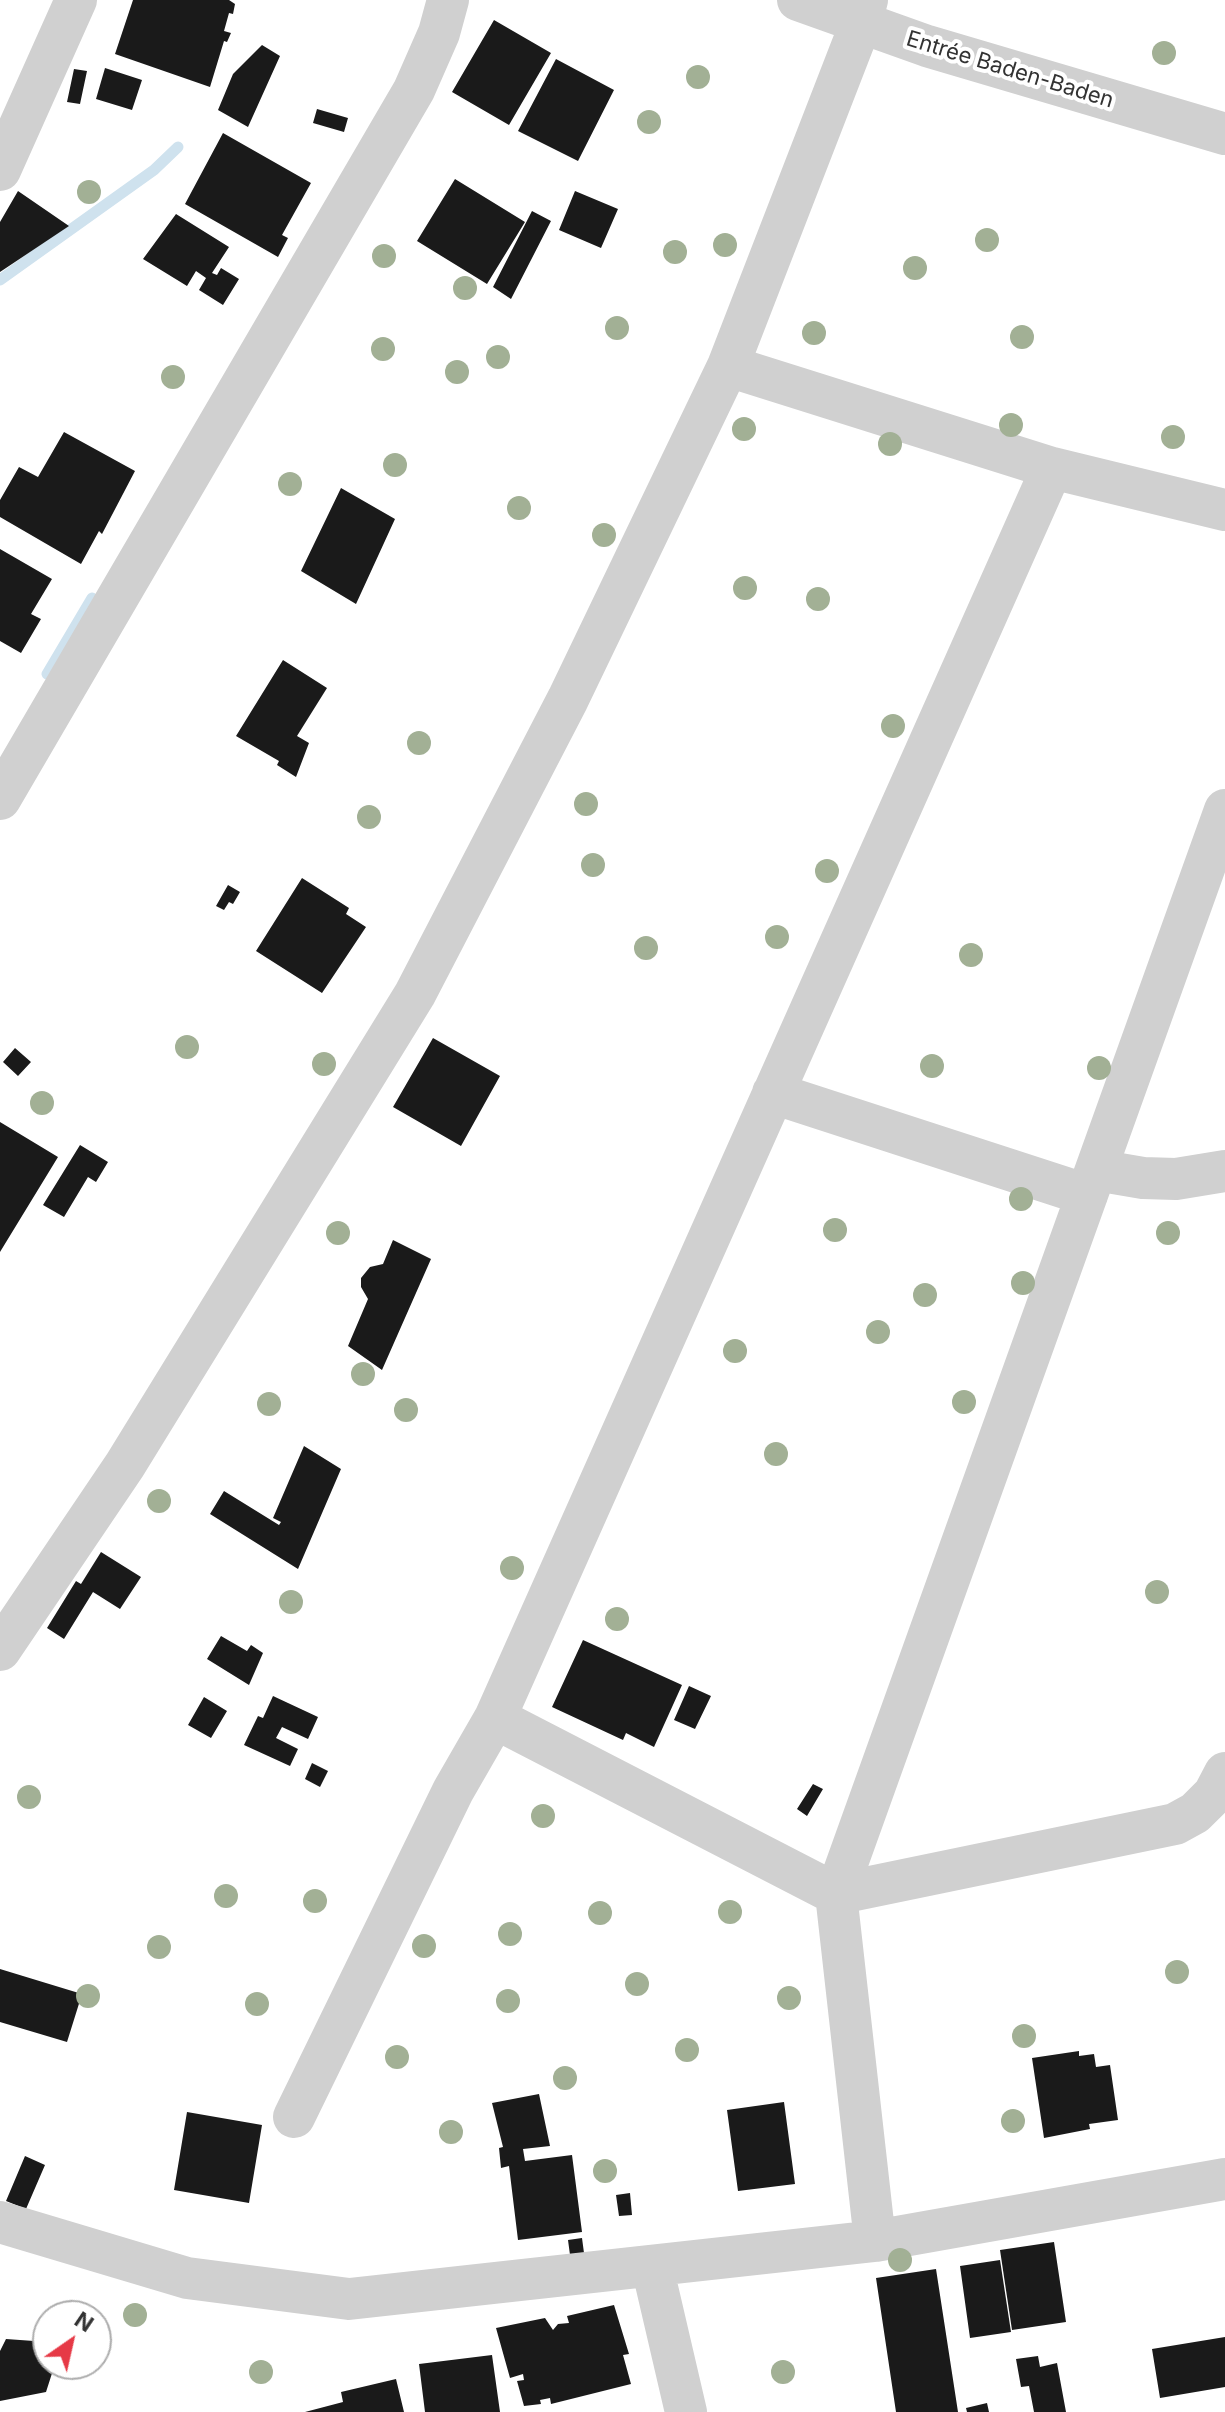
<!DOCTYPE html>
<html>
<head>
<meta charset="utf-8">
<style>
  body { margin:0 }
  #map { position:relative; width:1225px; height:2412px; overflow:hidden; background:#fff; font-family:Inter,sans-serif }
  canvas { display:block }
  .north { position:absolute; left:32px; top:2300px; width:80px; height:80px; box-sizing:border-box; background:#fff; border:2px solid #adadad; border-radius:50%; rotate:34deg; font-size:22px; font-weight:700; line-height:32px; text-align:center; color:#333 }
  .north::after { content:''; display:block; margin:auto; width:28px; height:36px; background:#e63946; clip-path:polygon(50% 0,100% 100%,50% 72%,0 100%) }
</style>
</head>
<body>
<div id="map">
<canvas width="1225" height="2412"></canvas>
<div class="north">N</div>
</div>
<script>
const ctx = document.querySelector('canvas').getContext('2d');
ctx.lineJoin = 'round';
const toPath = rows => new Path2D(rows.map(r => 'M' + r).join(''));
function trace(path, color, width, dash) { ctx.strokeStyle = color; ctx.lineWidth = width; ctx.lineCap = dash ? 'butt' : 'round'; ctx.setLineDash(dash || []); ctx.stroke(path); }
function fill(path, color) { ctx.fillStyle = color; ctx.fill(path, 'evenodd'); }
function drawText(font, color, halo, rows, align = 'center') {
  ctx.font = font + ' Inter,sans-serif'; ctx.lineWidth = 8; ctx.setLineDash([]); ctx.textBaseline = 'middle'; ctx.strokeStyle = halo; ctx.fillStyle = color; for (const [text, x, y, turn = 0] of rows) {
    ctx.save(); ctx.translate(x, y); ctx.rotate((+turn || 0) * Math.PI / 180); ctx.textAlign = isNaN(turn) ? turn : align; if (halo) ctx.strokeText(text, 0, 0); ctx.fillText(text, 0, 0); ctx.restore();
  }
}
const stream = toPath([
  [0,280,154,170,178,147],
  [47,674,92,598]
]);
const building = toPath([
  [133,0,229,0,235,4,233,14,229,13,224,31,231,33,227,42,224,41,210,87,115,54],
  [494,20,551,53,509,125,452,92],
  [262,45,280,56,248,127,218,110,233,74],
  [556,59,614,90,578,161,518,131],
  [105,68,142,80,132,110,96,99],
  [74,69,87,71,80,104,67,102],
  [317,109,348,118,344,132,313,123],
  [223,133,311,183,282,235,288,238,278,257,185,204],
  [455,179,525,222,487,284,417,241],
  [18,191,69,226,0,272,0,222],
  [575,191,618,209,601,248,559,230],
  [532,211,551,221,511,299,493,287],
  [176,214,229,247,212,273,217,275,221,268,239,279,223,305,199,290,206,278,196,271,187,286,143,259],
  [64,432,135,471,102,534,99,531,81,564,0,517,0,500,19,467,38,477],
  [341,488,395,519,356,604,301,571],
  [0,549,52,579,31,614,41,619,21,653,0,641],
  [283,660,327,688,297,736,309,743,296,777,277,765,279,761,236,736],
  [302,878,349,908,346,914,366,927,322,993,256,951],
  [228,885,240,892,233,904,229,902,224,910,216,906],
  [433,1038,500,1076,461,1146,393,1107],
  [15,1048,31,1062,18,1076,3,1062],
  [0,1122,58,1157,0,1252],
  [80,1145,108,1162,96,1182,88,1177,64,1217,43,1205],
  [393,1240,431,1259,382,1370,348,1346,368,1299,361,1287,361,1278,370,1267,383,1264],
  [304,1446,341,1469,298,1569,210,1514,224,1491,279,1525,281,1522,273,1518],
  [101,1552,141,1577,120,1609,93,1592,64,1639,47,1628,76,1581,81,1584],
  [221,1636,247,1651,251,1645,263,1653,249,1685,207,1659],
  [583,1640,682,1685,654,1747,626,1733,623,1740,552,1707],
  [689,1686,711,1696,695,1729,674,1720],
  [273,1696,318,1717,308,1739,282,1727,276,1738,298,1749,290,1766,244,1745,258,1716,263,1718],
  [204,1697,227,1711,211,1738,188,1725],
  [312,1763,328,1771,320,1787,305,1779],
  [813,1784,823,1789,807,1816,797,1809],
  [0,1969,82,1994,67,2042,0,2022],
  [1079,2051,1079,2056,1094,2054,1096,2067,1110,2065,1118,2120,1089,2124,1090,2129,1044,2138,1032,2058],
  [539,2094,550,2146,523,2149,525,2161,572,2155,582,2232,518,2240,509,2166,501,2168,499,2148,503,2147,492,2103],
  [784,2102,795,2184,738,2191,727,2110],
  [187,2112,262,2125,249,2203,174,2190],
  [25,2156,45,2165,26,2209,6,2201],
  [630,2193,632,2215,619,2216,616,2195],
  [582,2238,584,2253,570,2255,568,2240],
  [1054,2242,1066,2322,1012,2330,1000,2250],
  [1000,2260,1011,2332,970,2338,960,2266],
  [936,2269,958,2412,896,2412,876,2278],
  [614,2305,629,2354,623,2355,631,2384,551,2404,550,2398,540,2400,541,2404,524,2406,517,2381,524,2380,523,2374,510,2378,496,2328,545,2318,553,2330,558,2324,569,2323,567,2316],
  [1225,2337,1225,2387,1160,2398,1152,2349],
  [6,2339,48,2342,48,2364,55,2364,46,2392,0,2401,0,2351],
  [492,2355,500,2412,425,2412,419,2364],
  [1038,2356,1040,2367,1057,2363,1066,2412,1034,2412,1029,2386,1021,2387,1016,2359],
  [396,2379,404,2412,305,2412,343,2402,341,2392],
  [987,2403,989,2412,967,2412,966,2408]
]);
const minor = toPath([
  [798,0,927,46,1225,134],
  [0,170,76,0],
  [728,366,1052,468,1225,510],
  [0,799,414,90,439,33,448,0],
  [773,1093,1087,1195],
  [1096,1170,1143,1178,1176,1179,1225,1171],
  [0,1650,125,1465,415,994,568,699,728,366,861,23,867,0],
  [495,1718,836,1894,1175,1824,1195,1813,1214,1794,1225,1773],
  [294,2117,453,1791,495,1718,1052,468],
  [0,2222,187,2278,349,2299,875,2241,1225,2179],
  [875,2241,836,1894,1225,810],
  [652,2266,686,2412]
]);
const trees = [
  [1164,53],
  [698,77],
  [649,122],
  [89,192],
  [987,240],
  [725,245],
  [675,252],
  [384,256],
  [915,268],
  [465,288],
  [617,328],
  [814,333],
  [1022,337],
  [383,349],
  [498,357],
  [457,372],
  [173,377],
  [1011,425],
  [744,429],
  [1173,437],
  [890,444],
  [395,465],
  [290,484],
  [519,508],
  [604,535],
  [745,588],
  [818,599],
  [893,726],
  [419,743],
  [586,804],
  [369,817],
  [593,865],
  [827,871],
  [777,937],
  [646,948],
  [971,955],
  [187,1047],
  [324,1064],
  [932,1066],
  [1099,1068],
  [42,1103],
  [1021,1199],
  [835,1230],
  [338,1233],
  [1168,1233],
  [1023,1283],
  [925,1295],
  [878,1332],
  [735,1351],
  [363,1374],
  [964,1402],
  [269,1404],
  [406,1410],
  [776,1454],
  [159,1501],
  [512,1568],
  [1157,1592],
  [291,1602],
  [617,1619],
  [29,1797],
  [543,1816],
  [226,1896],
  [315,1901],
  [730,1912],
  [600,1913],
  [510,1934],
  [424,1946],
  [159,1947],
  [1177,1972],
  [637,1984],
  [88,1996],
  [789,1998],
  [508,2001],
  [257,2004],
  [1024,2036],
  [687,2050],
  [397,2057],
  [565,2078],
  [1013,2121],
  [451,2132],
  [605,2171],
  [900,2260],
  [135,2315],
  [261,2372],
  [783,2372]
];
const streetNames = [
  ["Entrée Baden-Baden",1010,70,17]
];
trace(stream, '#cfe2ee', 11);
fill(building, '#1a1a1a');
trace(minor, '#d0d0d0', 42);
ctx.fillStyle = '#a2b095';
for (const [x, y] of trees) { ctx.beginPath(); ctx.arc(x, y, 12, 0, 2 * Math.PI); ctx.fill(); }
drawText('22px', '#333', '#fff', streetNames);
</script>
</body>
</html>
